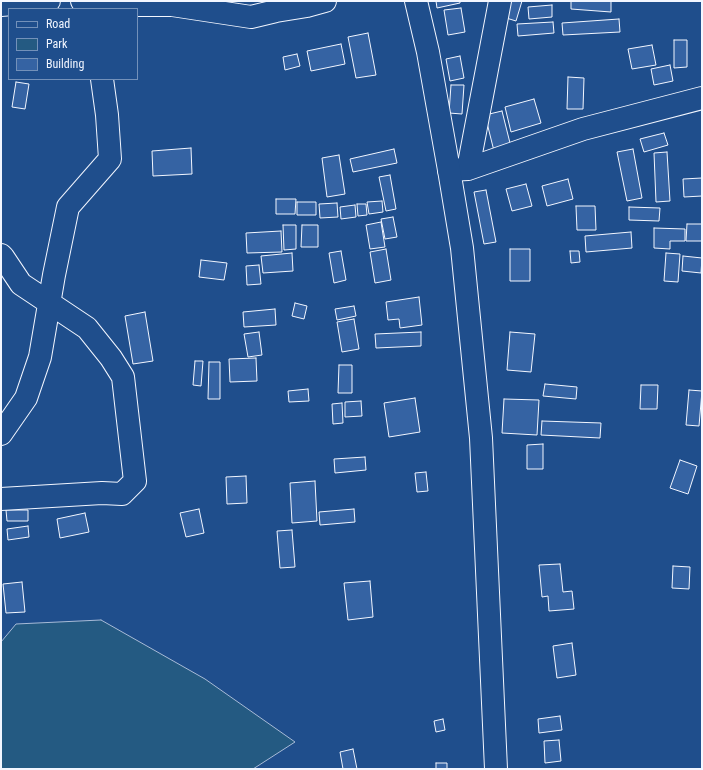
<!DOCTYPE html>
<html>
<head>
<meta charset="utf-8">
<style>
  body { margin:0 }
  #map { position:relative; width:703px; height:770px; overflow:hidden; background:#1f4e8c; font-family:"Roboto Condensed",sans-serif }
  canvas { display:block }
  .frame { position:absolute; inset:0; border:2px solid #f2f6ff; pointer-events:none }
  .legend { position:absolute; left:8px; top:8px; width:130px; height:72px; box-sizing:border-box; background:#1f4e8c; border:1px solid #7391ba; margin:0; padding:5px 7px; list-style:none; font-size:12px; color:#f2f6ff }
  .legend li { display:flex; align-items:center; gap:8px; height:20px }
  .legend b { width:20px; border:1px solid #7391ba }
</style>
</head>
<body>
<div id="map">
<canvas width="703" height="770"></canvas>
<div class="frame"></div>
<ul class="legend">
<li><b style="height:5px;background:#1f4e8c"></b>Road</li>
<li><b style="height:11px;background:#245a82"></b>Park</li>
<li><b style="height:11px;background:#3563a3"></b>Building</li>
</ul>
</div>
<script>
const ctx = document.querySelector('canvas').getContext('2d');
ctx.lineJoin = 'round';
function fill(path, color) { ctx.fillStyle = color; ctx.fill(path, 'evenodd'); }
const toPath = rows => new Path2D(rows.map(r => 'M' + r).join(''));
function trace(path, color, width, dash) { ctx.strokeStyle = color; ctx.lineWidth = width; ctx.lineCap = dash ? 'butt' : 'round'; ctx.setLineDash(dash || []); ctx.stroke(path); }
const green = toPath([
  [101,620,205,679,295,742,253,769,1,769,1,642,16,624,101,620]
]);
const building = toPath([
  [436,1,460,1,460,3,437,8,436,1],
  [507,1,522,1,516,21,503,17,507,1],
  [571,1,611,1,611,12,571,9,571,1],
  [552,5,552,17,529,19,528,7,552,5],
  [461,8,465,32,448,35,444,10,461,8],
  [619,19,620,32,563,35,562,23,619,19],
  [553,22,554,33,518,36,517,24,553,22],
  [368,33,376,75,356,78,348,37,368,33],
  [674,40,687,40,687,67,674,68,674,40],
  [341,44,345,64,311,71,307,51,341,44],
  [652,45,656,65,632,69,628,49,652,45],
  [297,54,300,66,285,70,283,57,297,54],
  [460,56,464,78,450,81,446,59,460,56],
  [670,65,673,81,654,85,651,69,670,65],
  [568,77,584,78,583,109,567,109,568,77],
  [16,82,29,84,25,109,12,107,16,82],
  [451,85,464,85,462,114,449,113,451,85],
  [534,99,541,123,511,132,505,107,534,99],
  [502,111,511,147,494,151,485,115,502,111],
  [664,133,668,145,644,152,640,139,664,133],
  [191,148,192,174,153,176,152,151,191,148],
  [394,149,397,163,353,172,350,159,394,149],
  [633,149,642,198,627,201,617,152,633,149],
  [667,152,670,201,656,202,654,153,667,152],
  [339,155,345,194,327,197,322,158,339,155],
  [390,175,396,209,386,211,379,177,390,175],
  [702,178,702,196,684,197,683,179,702,178],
  [568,179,573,199,547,206,542,186,568,179],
  [526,184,532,206,512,211,506,189,526,184],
  [486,190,496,242,484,244,474,192,486,190],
  [276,199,296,199,295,214,276,214,276,199],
  [382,201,383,212,369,214,367,202,382,201],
  [297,202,316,202,316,215,297,215,297,202],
  [337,203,338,217,320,218,319,204,337,203],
  [357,204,366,204,367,215,358,216,357,204],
  [355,205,356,217,341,219,340,207,355,205],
  [576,206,595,206,596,230,577,230,576,206],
  [629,207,660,208,659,221,629,220,629,207],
  [393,217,397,237,385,239,381,219,393,217],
  [381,222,385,247,370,249,366,225,381,222],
  [687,224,702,224,702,241,686,241,687,224],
  [283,225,296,225,296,249,284,250,283,225],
  [302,225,318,225,318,247,301,247,302,225],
  [654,228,685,229,685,241,670,241,670,249,654,248,654,228],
  [281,231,282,252,247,253,246,233,281,231],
  [631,232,632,248,586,252,585,236,631,232],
  [386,249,391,280,375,283,370,252,386,249],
  [510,249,530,249,530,281,510,281,510,249],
  [341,251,346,280,334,283,329,253,341,251],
  [570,251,579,251,580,262,571,263,570,251],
  [292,253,293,271,263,273,261,256,292,253],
  [666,253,680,254,678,282,664,281,666,253],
  [683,256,702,258,701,273,682,271,683,256],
  [201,260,227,263,224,280,199,277,201,260],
  [259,265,261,284,247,285,246,266,259,265],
  [419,297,422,325,400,328,399,319,388,320,386,302,419,297],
  [295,303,307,306,304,319,292,316,295,303],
  [354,306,356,316,337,320,335,309,354,306],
  [275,309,276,325,244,327,243,312,275,309],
  [145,312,153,361,133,364,125,316,145,312],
  [354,319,359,349,342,352,337,322,354,319],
  [259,332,262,355,248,357,244,334,259,332],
  [421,332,421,346,376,348,375,334,421,332],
  [510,332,535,334,531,372,507,370,510,332],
  [256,358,257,381,230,382,229,359,256,358],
  [195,361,203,361,201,386,193,385,195,361],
  [209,362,220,362,220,399,208,399,209,362],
  [339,365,352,365,352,393,338,393,339,365],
  [545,384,577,387,576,399,543,396,545,384],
  [641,385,658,385,657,409,640,409,641,385],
  [308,389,309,401,289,402,288,391,308,389],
  [689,390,702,391,699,426,686,425,689,390],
  [415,398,420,432,389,437,384,403,415,398],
  [504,399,539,400,537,435,502,433,504,399],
  [361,401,362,416,345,417,345,402,361,401],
  [342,403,343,423,333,424,332,404,342,403],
  [542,421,601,423,600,438,541,435,542,421],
  [543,444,543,469,527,469,527,445,543,444],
  [365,457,366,470,335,473,334,459,365,457],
  [680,460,697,466,688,494,670,488,680,460],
  [426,472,428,491,417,492,415,473,426,472],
  [246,476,247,503,227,504,226,477,246,476],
  [315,481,317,521,292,523,290,483,315,481],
  [199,509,204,533,186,537,180,513,199,509],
  [354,509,355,522,320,525,319,512,354,509],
  [6,510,28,510,28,521,7,521,6,510],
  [85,513,89,532,60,538,57,519,85,513],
  [28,526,29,537,8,540,7,529,28,526],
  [292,530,295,567,280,568,277,531,292,530],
  [560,564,563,592,572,591,574,609,549,611,548,596,542,597,539,565,560,564],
  [673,566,690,567,689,589,672,588,673,566],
  [370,581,373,617,348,620,344,583,370,581],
  [22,582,25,612,6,613,3,584,22,582],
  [572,643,576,675,557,678,553,646,572,643],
  [560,716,562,730,539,733,538,719,560,716],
  [443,719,445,730,436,732,434,721,443,719],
  [559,740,561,761,545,763,544,741,559,740],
  [353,749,357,769,343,769,340,752,353,749],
  [436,763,447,763,447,769,436,769,436,763]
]);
const minor = toPath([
  [82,1,105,9],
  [1,5,49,1],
  [115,9,135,5,172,5,251,17,276,11,307,6,325,1],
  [468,169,500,1],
  [449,170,468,169,583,129,702,98],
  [1,255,3,257,21,284,87,328,111,358,123,377,135,481,122,494,102,493,1,499],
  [1,434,26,398,40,357,54,275,68,207,110,159,107,115,102,79]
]);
const highway = toPath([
  [416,1,428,52,449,170,462,248,481,438,496,769]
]);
fill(green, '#245a82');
trace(green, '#a8bbd7', 1);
fill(building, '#3563a3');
trace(building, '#f2f6ff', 1);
trace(minor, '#f2f6ff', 24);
trace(highway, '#f2f6ff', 24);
trace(minor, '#1f4e8c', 22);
trace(highway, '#1f4e8c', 22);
</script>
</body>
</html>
